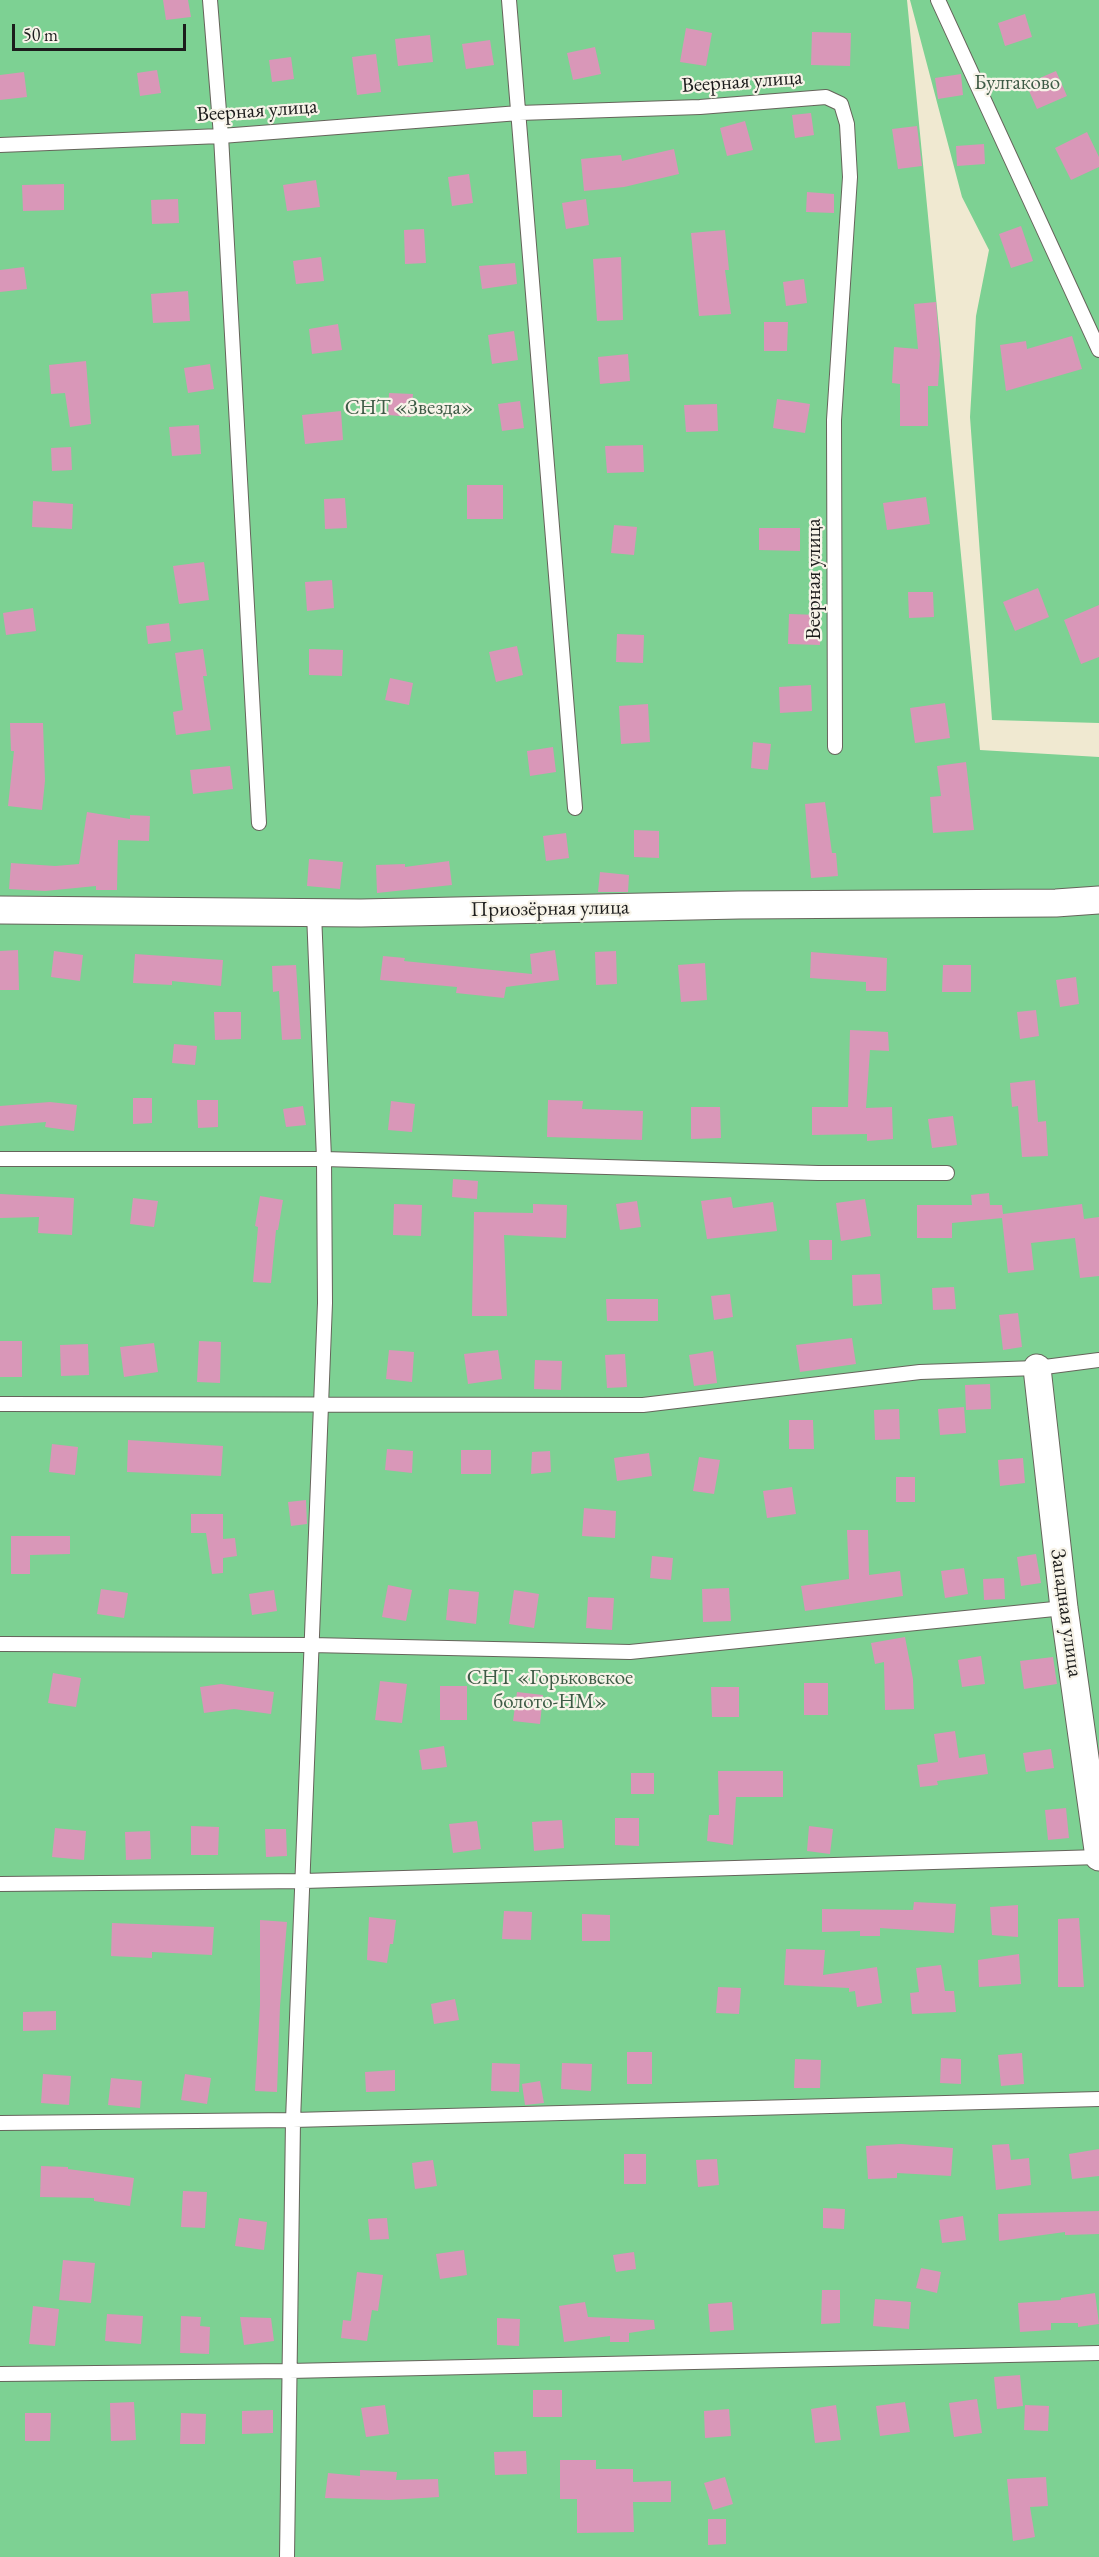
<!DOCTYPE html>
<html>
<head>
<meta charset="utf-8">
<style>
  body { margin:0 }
  #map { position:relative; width:1099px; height:2557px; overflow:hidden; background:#f0e9d1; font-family:"EB Garamond",serif }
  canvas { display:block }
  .scale { position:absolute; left:12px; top:24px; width:174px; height:27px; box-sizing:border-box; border:3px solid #1c1c1c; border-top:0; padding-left:8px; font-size:18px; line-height:21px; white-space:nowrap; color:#1c1c1c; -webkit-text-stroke:4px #f7f3e8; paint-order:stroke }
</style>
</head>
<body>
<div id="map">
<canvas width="1099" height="2557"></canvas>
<div class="scale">50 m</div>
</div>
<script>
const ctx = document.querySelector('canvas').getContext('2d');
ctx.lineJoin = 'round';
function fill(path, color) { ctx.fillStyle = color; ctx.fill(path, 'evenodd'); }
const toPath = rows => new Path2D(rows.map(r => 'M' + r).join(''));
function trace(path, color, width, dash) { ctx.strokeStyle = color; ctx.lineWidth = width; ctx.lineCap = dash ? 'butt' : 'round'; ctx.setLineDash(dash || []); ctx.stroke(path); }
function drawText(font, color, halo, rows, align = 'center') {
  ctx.font = font + ' "EB Garamond",serif'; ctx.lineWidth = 4.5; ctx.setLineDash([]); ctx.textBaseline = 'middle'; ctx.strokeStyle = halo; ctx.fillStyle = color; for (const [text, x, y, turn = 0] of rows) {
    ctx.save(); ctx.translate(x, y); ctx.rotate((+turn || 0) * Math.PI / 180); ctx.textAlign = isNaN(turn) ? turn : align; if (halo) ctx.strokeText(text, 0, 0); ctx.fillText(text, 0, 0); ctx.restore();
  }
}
const green = toPath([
  [0,0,907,0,980,750,1099,757,1099,2557,0,2557],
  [910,0,1099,0,1099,723,992,720,970,417,976,316,989,250,962,197]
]);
const building = toPath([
  [163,0,188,0,191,17,166,20],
  [1025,14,1032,37,1005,46,998,23],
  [686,28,712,33,706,66,680,62],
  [812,32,851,33,850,66,811,65],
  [430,35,433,62,398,66,395,39],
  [490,40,494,65,466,69,462,44],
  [595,47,601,74,573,80,567,53],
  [376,54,381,92,357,95,352,57],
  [291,57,294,79,272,82,269,60],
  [157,70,161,93,140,96,137,73],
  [1056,71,1067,96,1037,109,1026,84],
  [24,72,27,97,0,100,0,75],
  [961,74,963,95,938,99,935,78],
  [811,113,814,135,795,138,792,115],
  [745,121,753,150,727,156,720,128],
  [917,126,922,166,898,169,892,129],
  [1087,132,1099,157,1099,167,1071,180,1055,148],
  [984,144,985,164,957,166,956,146],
  [674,149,679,174,624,187,584,191,581,159,621,155,622,161],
  [469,174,473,203,452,206,448,177],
  [316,180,320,207,287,211,283,185],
  [64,184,64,210,23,211,22,185],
  [807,192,834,194,834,213,806,212],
  [178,199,179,223,152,224,151,200],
  [586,199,589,225,566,229,562,203],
  [1021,226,1033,261,1011,268,999,234],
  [424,229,426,263,405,264,404,230],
  [725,230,729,270,725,270,731,314,699,316,691,233],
  [321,257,324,281,296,284,293,261],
  [621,257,623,320,597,321,593,259],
  [515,263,517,284,482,289,479,266],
  [24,267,27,289,0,292,0,270],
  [804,279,807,303,786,306,783,282],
  [188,291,190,321,153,323,151,294],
  [936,302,940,355,938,386,928,386,928,426,900,426,900,384,892,383,894,347,918,349,914,304],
  [764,322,788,322,787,351,764,351],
  [338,324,342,350,312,354,309,329],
  [514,331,518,360,492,364,488,335],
  [1072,336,1082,369,1006,391,1000,345,1026,341,1027,349],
  [628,354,630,381,600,384,598,357],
  [86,361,91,424,70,427,65,393,51,394,49,365],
  [210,364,214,389,188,393,184,368],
  [389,393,413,394,411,417,388,415],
  [777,399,810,404,805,433,773,428],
  [520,401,524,428,502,431,498,404],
  [717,404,718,431,686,432,684,405],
  [341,411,343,440,305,444,302,415],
  [199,425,201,454,172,456,169,427],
  [643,445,644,472,607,473,605,446],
  [71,447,72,470,52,471,51,448],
  [467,485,503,485,503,519,467,519],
  [926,497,930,524,887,530,883,503],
  [345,498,347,528,325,529,324,499],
  [33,501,73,504,72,529,32,527],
  [614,525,637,527,634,555,611,553],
  [759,528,800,528,800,551,759,550],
  [204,562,209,600,179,604,173,566],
  [332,580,334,608,307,611,305,582],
  [1038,588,1049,617,1015,631,1003,602],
  [908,592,933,592,934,617,909,618],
  [1099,605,1099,657,1081,664,1064,620],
  [33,608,36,631,6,635,3,613],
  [789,614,820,615,820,645,788,644],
  [169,623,171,641,148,644,146,626],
  [617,634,644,635,643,663,616,662],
  [517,646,523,675,496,682,489,652],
  [203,649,207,676,203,676,211,730,176,735,173,712,183,710,175,653],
  [309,649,343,650,342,676,309,675],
  [390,678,413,683,409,705,385,700],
  [811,685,812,711,780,713,779,687],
  [945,703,950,738,915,743,910,708],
  [648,704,650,742,621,744,619,706],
  [10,723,43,723,45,781,42,810,8,806,14,751,11,751],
  [753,742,771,744,768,770,751,768],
  [553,747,556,772,530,776,527,751],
  [966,762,974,830,933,833,930,797,941,796,937,766],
  [230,766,233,789,193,794,190,770],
  [825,802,832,853,836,853,838,876,811,878,805,804],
  [87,812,130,819,130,815,150,816,149,841,118,840,117,890,96,890,96,886,45,891,9,889,11,863,55,866,79,864],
  [634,830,659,831,659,858,634,857],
  [566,833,569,858,546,861,543,836],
  [309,859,343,862,340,889,307,886],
  [449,861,452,885,377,893,376,865,405,864,405,867],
  [600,872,629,875,628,892,598,892],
  [18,950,19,990,0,990,0,951],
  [555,950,559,980,506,987,504,998,456,993,457,987,380,980,383,956,405,958,404,961,532,974,530,954],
  [54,951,83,955,80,981,51,977],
  [616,951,617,984,596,985,595,952],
  [811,952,887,958,886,991,866,991,866,982,810,978],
  [135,954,223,960,221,986,172,981,172,985,133,983],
  [705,963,707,1000,681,1002,678,965],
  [296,965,301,1039,282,1040,279,991,273,992,272,966],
  [943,965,971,965,971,992,942,992],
  [1076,977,1079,1004,1060,1007,1056,980],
  [1036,1010,1039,1036,1020,1039,1017,1012],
  [214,1012,241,1012,241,1039,215,1040],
  [850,1030,888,1032,889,1051,870,1050,866,1108,892,1107,893,1139,867,1141,867,1134,812,1135,812,1107,848,1107],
  [174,1044,197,1046,195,1065,172,1063],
  [1035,1080,1038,1122,1046,1121,1048,1156,1022,1157,1018,1106,1012,1107,1010,1083],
  [133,1098,152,1098,152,1123,133,1124],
  [197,1100,218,1100,218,1127,198,1128],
  [548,1100,583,1101,582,1109,643,1111,642,1140,547,1137],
  [391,1101,415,1104,412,1132,388,1130],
  [50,1102,77,1105,74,1131,45,1127,46,1122,0,1126,0,1106],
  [303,1106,306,1125,286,1127,283,1109],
  [691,1107,720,1107,721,1138,691,1139],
  [953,1116,957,1145,932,1148,928,1119],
  [453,1179,478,1181,477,1199,452,1197],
  [989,1193,990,1205,1002,1205,1003,1214,1082,1204,1084,1219,1099,1217,1099,1276,1080,1278,1075,1238,1031,1243,1034,1270,1008,1273,1002,1218,952,1223,952,1238,917,1238,917,1205,972,1205,971,1195],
  [0,1194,74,1198,72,1235,38,1233,39,1217,0,1218],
  [260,1196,283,1200,278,1230,276,1230,271,1283,253,1282,258,1227,255,1226],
  [731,1197,733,1208,773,1202,777,1231,707,1239,701,1201],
  [133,1198,158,1201,154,1227,130,1224],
  [865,1199,871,1236,841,1241,836,1203],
  [637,1201,641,1227,620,1230,616,1204],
  [394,1204,422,1205,421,1236,393,1235],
  [533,1204,567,1205,566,1238,504,1235,507,1316,472,1316,474,1212,533,1213],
  [809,1240,832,1240,832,1260,810,1260],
  [880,1274,882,1304,853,1306,852,1275],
  [954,1287,956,1309,933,1310,932,1288],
  [730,1294,733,1317,714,1320,711,1296],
  [606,1299,658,1299,658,1321,607,1321],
  [1018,1313,1022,1347,1003,1350,999,1315],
  [852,1338,856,1364,800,1372,796,1345],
  [0,1341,22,1341,22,1377,0,1377],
  [199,1341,221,1342,220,1383,197,1382],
  [154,1343,158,1372,124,1377,120,1347],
  [88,1344,89,1375,61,1376,60,1345],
  [389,1350,414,1352,412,1382,386,1379],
  [498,1350,502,1379,468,1384,464,1354],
  [713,1351,717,1383,694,1386,689,1355],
  [625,1354,627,1387,607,1388,605,1355],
  [535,1360,562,1361,561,1390,534,1389],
  [990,1384,991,1409,966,1410,965,1385],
  [964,1407,966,1433,940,1435,938,1409],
  [899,1409,900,1439,875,1440,874,1410],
  [789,1420,813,1420,814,1449,789,1449],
  [128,1440,223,1446,221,1476,127,1472],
  [52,1444,78,1447,75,1475,49,1472],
  [387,1449,413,1451,412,1473,385,1470],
  [461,1450,491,1450,491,1474,461,1474],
  [550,1451,551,1472,531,1474,532,1452],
  [649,1453,652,1476,617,1481,614,1458],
  [699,1457,720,1460,714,1494,693,1491],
  [1023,1458,1025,1483,1000,1486,998,1460],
  [896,1477,915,1477,915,1502,896,1502],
  [792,1487,796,1514,767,1518,763,1491],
  [306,1500,307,1524,291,1526,288,1502],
  [584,1508,616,1511,615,1538,582,1536],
  [191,1514,223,1514,223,1539,235,1538,237,1556,223,1558,223,1573,212,1574,206,1533,191,1533],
  [847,1530,868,1530,869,1575,900,1571,903,1596,805,1611,801,1586,849,1579],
  [11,1536,70,1536,70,1554,30,1555,30,1574,11,1574],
  [1036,1554,1041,1583,1021,1586,1017,1557],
  [652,1556,673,1558,671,1580,650,1578],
  [964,1568,968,1594,945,1598,941,1571],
  [1004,1578,1005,1599,984,1600,983,1579],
  [388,1585,412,1590,406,1621,382,1617],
  [729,1588,731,1621,703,1622,702,1589],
  [101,1589,128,1593,124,1618,97,1614],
  [449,1589,479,1592,476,1624,446,1620],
  [274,1590,277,1611,252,1615,249,1594],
  [514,1590,539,1594,534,1628,509,1624],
  [588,1597,614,1598,612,1630,586,1628],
  [905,1637,913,1679,914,1709,885,1710,884,1662,875,1664,871,1643],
  [981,1656,985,1684,962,1687,958,1660],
  [1053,1657,1057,1684,1024,1689,1020,1661],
  [53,1673,81,1678,76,1707,48,1703],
  [380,1681,407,1684,402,1723,375,1720],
  [804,1683,828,1683,828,1715,804,1715],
  [221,1684,274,1692,271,1714,234,1709,204,1713,200,1687],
  [440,1686,467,1686,467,1720,440,1720],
  [711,1687,739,1687,739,1717,712,1717],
  [517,1692,543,1695,540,1724,513,1721],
  [955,1731,959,1758,985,1754,988,1774,937,1781,938,1785,920,1787,917,1765,938,1762,934,1734],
  [444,1746,447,1767,422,1770,419,1750],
  [1051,1749,1054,1768,1026,1772,1023,1753],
  [718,1771,783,1771,783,1797,736,1797,733,1845,707,1841,709,1815,719,1815],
  [631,1773,654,1773,654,1794,631,1794],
  [1066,1808,1069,1838,1048,1840,1045,1810],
  [615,1818,639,1818,639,1846,615,1845],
  [562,1820,564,1848,534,1851,532,1822],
  [477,1821,481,1849,453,1853,449,1824],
  [191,1826,219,1827,218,1855,191,1855],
  [809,1826,833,1829,830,1854,807,1851],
  [55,1828,86,1831,84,1860,52,1857],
  [265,1829,286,1829,287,1856,266,1857],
  [150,1831,151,1859,126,1860,125,1832],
  [914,1902,956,1904,954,1933,880,1928,880,1936,860,1936,860,1931,822,1932,822,1909,913,1910],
  [1018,1905,1018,1937,992,1935,990,1907],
  [504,1911,532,1912,531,1940,502,1939],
  [582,1914,610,1915,610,1941,582,1941],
  [369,1917,396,1920,393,1944,390,1944,387,1963,367,1960],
  [1079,1918,1084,1987,1058,1987,1058,1919],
  [260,1920,287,1922,280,2006,277,2092,255,2091,260,2005],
  [112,1923,214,1927,212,1955,152,1952,152,1958,111,1956],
  [786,1949,825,1950,823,1975,877,1967,882,2003,857,2007,855,1991,849,1992,849,1988,784,1985],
  [1019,1954,1021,1984,979,1987,978,1960],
  [941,1965,945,1991,954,1991,956,2012,912,2014,910,1993,919,1992,916,1968],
  [718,1987,741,1988,739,2014,716,2013],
  [455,1999,459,2020,434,2024,431,2004],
  [56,2011,56,2030,23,2031,23,2012],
  [627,2052,652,2052,652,2084,627,2084],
  [1022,2053,1024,2084,1001,2086,998,2055],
  [941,2058,961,2059,961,2084,940,2083],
  [795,2059,821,2060,820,2088,794,2088],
  [492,2063,520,2064,519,2092,491,2091],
  [562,2063,592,2064,591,2091,561,2089],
  [395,2070,395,2091,366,2092,365,2072],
  [43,2074,71,2076,69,2105,41,2103],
  [185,2074,211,2078,207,2104,181,2100],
  [111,2078,142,2081,140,2108,108,2105],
  [540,2081,544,2103,525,2105,522,2084],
  [901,2144,953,2148,951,2176,897,2173,897,2178,868,2179,866,2146],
  [1009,2144,1011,2160,1029,2158,1031,2185,996,2190,992,2145],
  [1099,2149,1099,2176,1072,2179,1069,2154],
  [624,2154,646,2154,646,2184,624,2184],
  [717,2159,719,2185,698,2187,696,2160],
  [433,2160,437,2186,415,2189,412,2163],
  [41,2166,68,2167,68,2169,134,2178,130,2206,94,2201,94,2198,40,2197],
  [183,2191,207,2192,205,2228,181,2227],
  [823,2208,845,2209,844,2229,823,2228],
  [1099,2211,1099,2234,1065,2235,1065,2232,999,2241,998,2214],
  [963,2216,966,2240,942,2243,939,2220],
  [239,2218,267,2222,264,2250,235,2246],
  [387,2218,389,2239,370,2240,368,2219],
  [464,2250,467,2275,440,2279,436,2254],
  [634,2252,636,2269,616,2272,613,2255],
  [63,2260,95,2263,91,2303,59,2300],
  [921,2268,941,2272,937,2293,916,2288],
  [357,2272,383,2275,378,2311,372,2310,367,2341,341,2338,343,2320,351,2321],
  [822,2290,840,2290,840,2323,821,2324],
  [1095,2293,1099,2324,1078,2327,1078,2323,1051,2323,1051,2330,1020,2332,1018,2303,1061,2300,1061,2298],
  [875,2299,911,2302,909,2329,873,2326],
  [585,2302,588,2317,654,2320,655,2329,629,2333,629,2342,610,2342,610,2336,564,2342,559,2306],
  [732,2302,734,2330,710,2332,708,2304],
  [33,2306,59,2309,55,2346,29,2344],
  [107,2314,143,2316,141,2344,105,2341],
  [181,2316,201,2317,200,2326,210,2327,209,2354,180,2353],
  [240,2317,271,2318,274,2341,244,2345],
  [497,2318,520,2319,519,2346,497,2345],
  [1020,2375,1023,2406,997,2409,994,2377],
  [533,2390,562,2390,562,2417,533,2417],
  [977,2399,982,2433,954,2437,949,2403],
  [134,2402,136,2440,111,2441,110,2403],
  [905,2402,910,2432,880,2436,876,2406],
  [385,2405,389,2434,366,2437,361,2408],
  [836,2405,841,2440,815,2443,811,2409],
  [1025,2405,1049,2406,1048,2431,1024,2430],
  [729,2409,731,2436,705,2438,704,2411],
  [273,2410,273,2433,242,2434,242,2411],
  [25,2413,51,2413,50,2441,25,2441],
  [181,2413,206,2414,205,2444,180,2444],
  [526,2451,527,2474,495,2475,494,2452],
  [560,2460,596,2460,596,2469,633,2469,633,2482,671,2481,671,2502,633,2502,634,2532,577,2533,577,2499,560,2499],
  [360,2470,397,2472,396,2480,438,2479,439,2497,389,2500,325,2498,328,2473,360,2476],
  [725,2477,733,2504,713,2510,704,2483],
  [1046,2477,1048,2506,1030,2507,1035,2537,1013,2541,1007,2479],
  [708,2519,726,2519,726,2544,708,2545]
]);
const lane = toPath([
  [210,0,221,136,259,823],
  [509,0,575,808],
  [938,0,1099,350],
  [0,145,221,136,519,113,700,107,826,97,841,104,847,124,850,177,834,420,835,747],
  [0,1159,324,1159,818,1173,947,1173],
  [0,1404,643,1405,920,1372,1037,1368,1099,1360],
  [0,1644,311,1645,630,1652,1064,1608],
  [0,1884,304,1881,1099,1857],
  [0,2123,293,2120,1099,2099],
  [0,2374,289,2371,1099,2353],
  [287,2557,293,2120,325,1303,324,1159,314,913]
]);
const street = toPath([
  [0,910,361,913,739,905,1056,903,1099,900],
  [1037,1368,1064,1608,1099,1857]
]);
const streetNames = [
  ["Веерная улица",742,82,-4],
  ["Веерная улица",257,111,-4],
  ["Веерная улица",814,579,-90],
  ["Приозёрная улица",550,909,-1],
  ["Западная улица",1066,1613,82]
];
const parkNames = [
  ["Булгаково",1017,83],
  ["СНТ «Звезда»",409,408],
  ["СНТ «Горьковское",550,1678],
  ["болото-НМ»",550,1702]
];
fill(green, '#7dd193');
fill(building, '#d997b8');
trace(lane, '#66645b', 16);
trace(street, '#66645b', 29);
trace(lane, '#fff', 14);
trace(street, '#fff', 27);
drawText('21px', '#1c1c1c', '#f7f3e8', streetNames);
drawText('21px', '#3e5b46', '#f7f3e8', parkNames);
</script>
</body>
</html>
